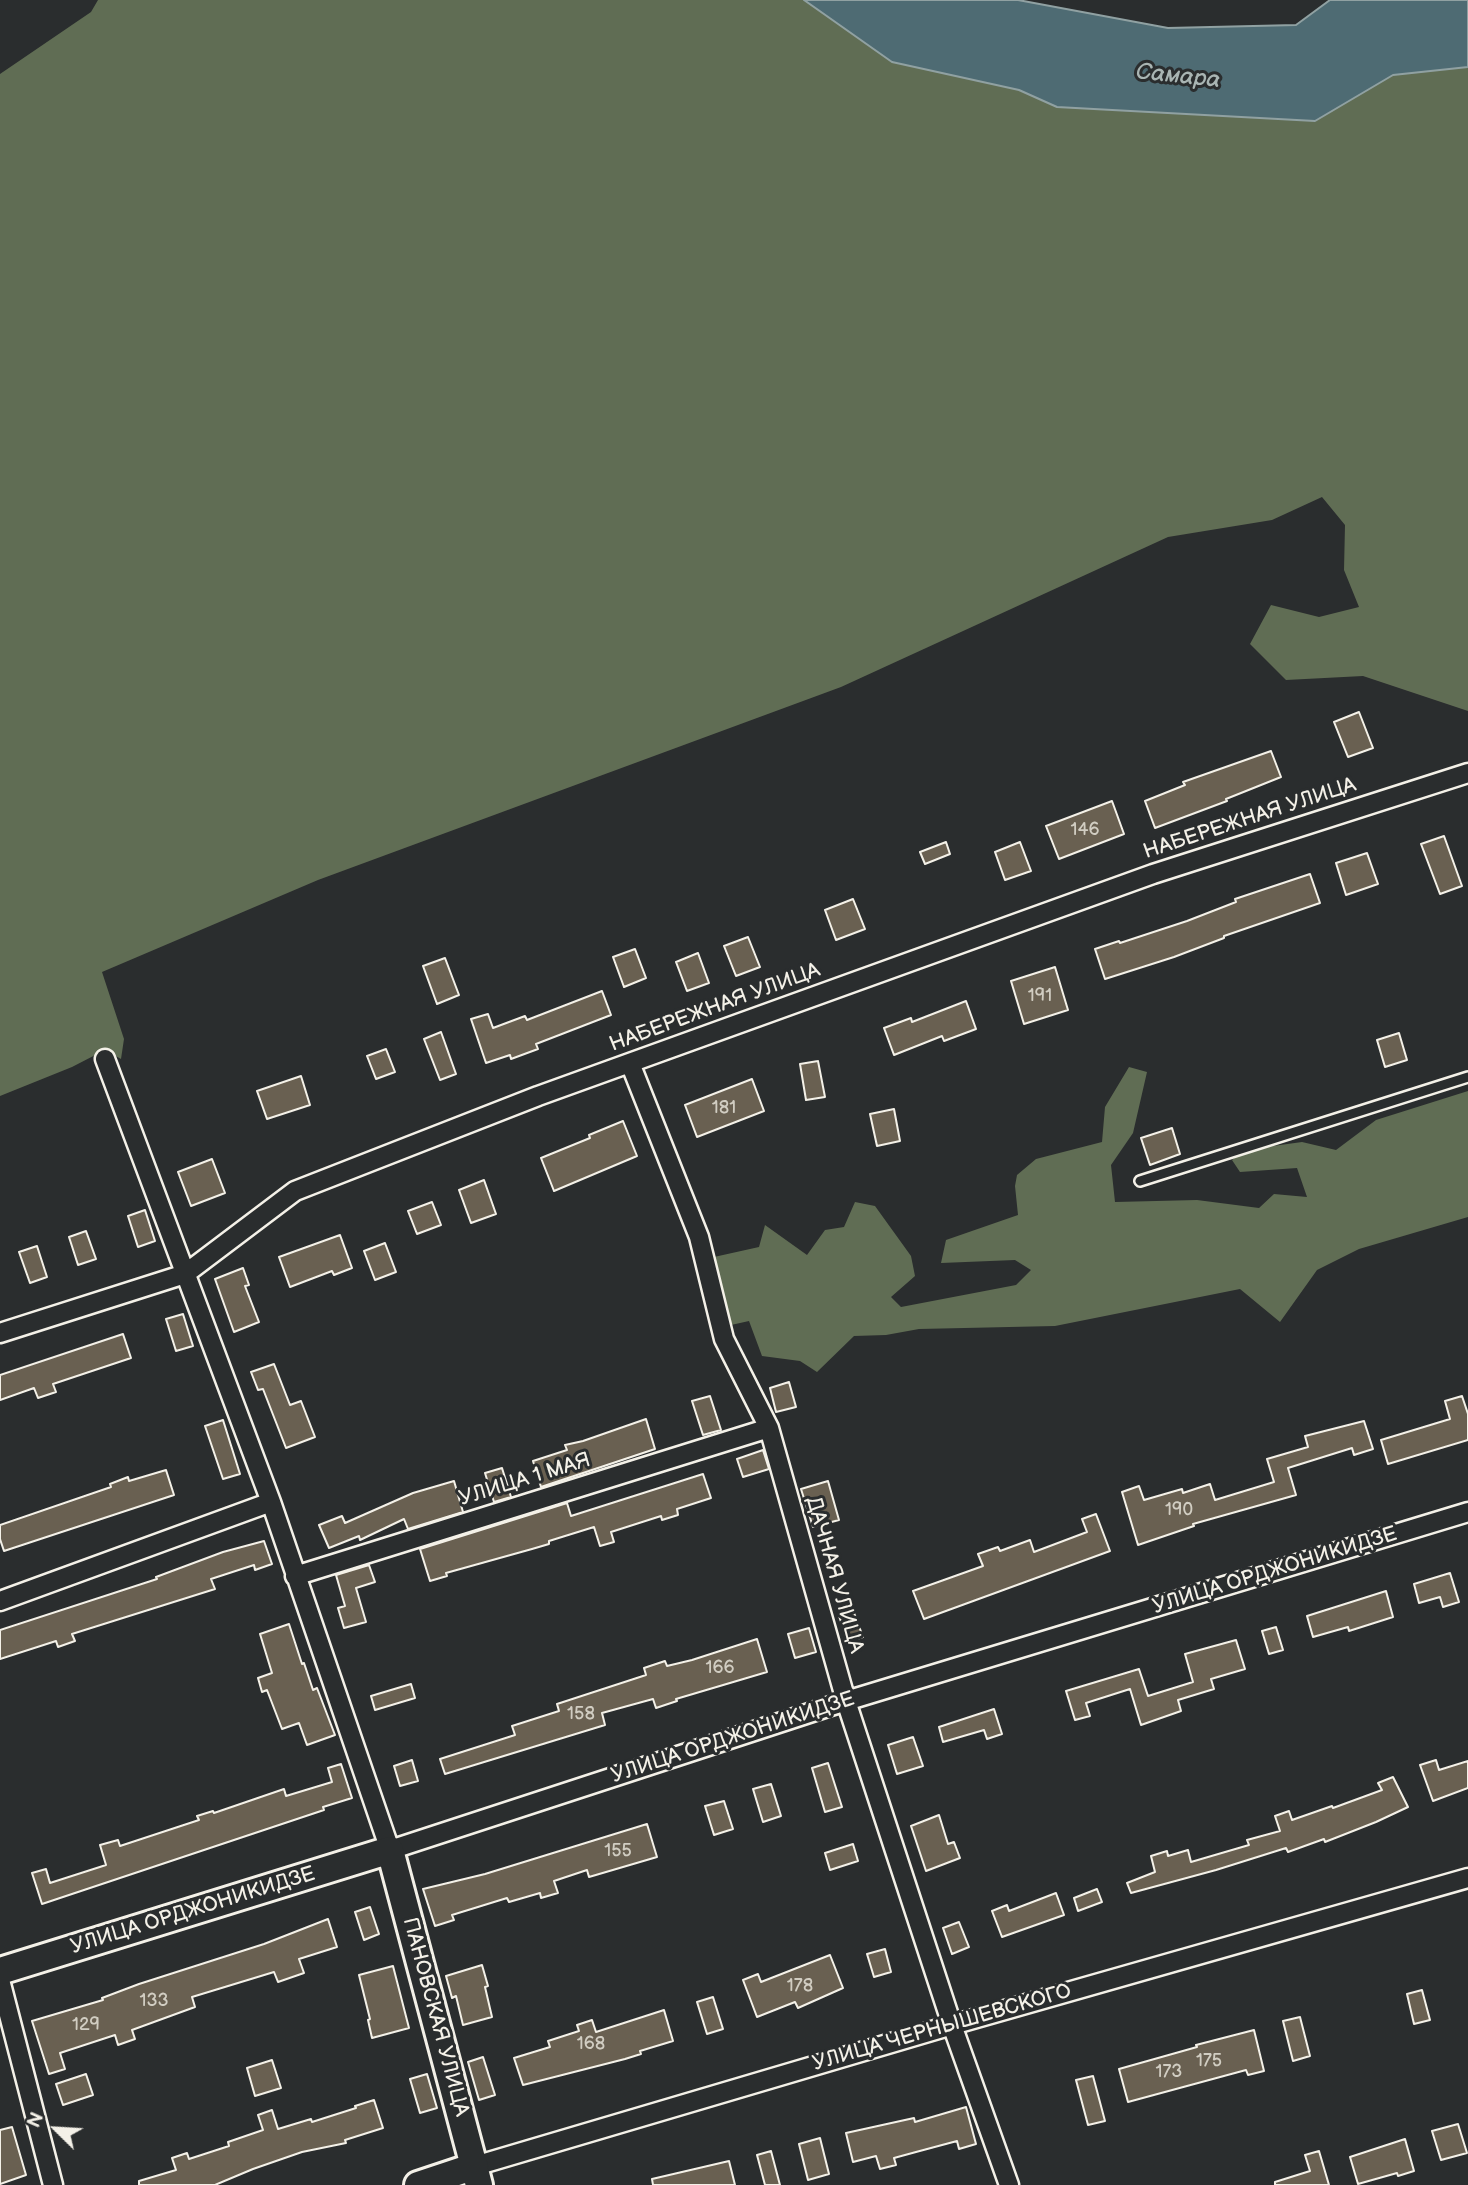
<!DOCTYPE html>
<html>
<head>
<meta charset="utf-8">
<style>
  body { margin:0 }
  #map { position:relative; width:1468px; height:2185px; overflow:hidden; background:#2a2d2e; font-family:"Balsamiq Sans",sans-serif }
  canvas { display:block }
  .north { position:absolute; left:21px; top:2094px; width:70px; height:70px; -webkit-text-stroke:5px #2a2d2e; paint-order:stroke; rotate:294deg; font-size:19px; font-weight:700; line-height:28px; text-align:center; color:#f4f1e8 }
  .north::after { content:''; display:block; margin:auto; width:24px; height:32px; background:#f4f1e8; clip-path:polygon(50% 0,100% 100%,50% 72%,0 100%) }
</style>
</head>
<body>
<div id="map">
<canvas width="1468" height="2185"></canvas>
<div class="north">N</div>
</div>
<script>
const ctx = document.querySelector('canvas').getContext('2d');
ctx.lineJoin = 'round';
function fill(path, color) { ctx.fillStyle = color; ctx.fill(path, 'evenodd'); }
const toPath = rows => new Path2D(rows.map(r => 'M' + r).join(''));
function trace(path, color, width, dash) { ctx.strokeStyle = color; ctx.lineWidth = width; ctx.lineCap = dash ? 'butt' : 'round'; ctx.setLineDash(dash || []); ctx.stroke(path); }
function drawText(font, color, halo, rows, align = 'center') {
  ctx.font = font + ' "Balsamiq Sans",sans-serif'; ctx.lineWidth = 6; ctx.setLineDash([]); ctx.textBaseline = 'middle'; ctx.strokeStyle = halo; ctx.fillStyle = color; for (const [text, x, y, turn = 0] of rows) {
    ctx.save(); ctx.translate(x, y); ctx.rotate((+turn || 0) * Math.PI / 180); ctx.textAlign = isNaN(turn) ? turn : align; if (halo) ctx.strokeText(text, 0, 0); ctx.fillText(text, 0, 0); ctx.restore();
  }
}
const green = toPath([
  [98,0,804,0,892,62,1019,90,1057,107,1315,121,1392,75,1468,67,1468,711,1363,676,1286,680,1250,644,1271,605,1319,617,1359,607,1344,570,1345,525,1322,497,1272,520,1168,537,841,687,318,880,102,972,124,1039,121,1059,105,1050,72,1067,0,1096,0,74,91,12],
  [1129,1067,1147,1072,1133,1133,1111,1165,1115,1202,1197,1200,1259,1208,1274,1194,1307,1197,1297,1168,1240,1172,1232,1160,1244,1150,1302,1142,1336,1150,1376,1120,1468,1091,1468,1217,1359,1249,1317,1270,1280,1322,1240,1289,1055,1326,919,1329,886,1335,854,1336,817,1372,800,1361,762,1356,749,1321,731,1325,714,1257,759,1247,765,1225,807,1255,825,1230,844,1227,855,1202,875,1206,911,1256,915,1276,891,1297,901,1307,1016,1285,1031,1270,1015,1260,941,1263,946,1240,1018,1215,1015,1186,1017,1175,1036,1159,1102,1142,1105,1107]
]);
const water = toPath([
  [804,0,1018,0,1168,28,1296,25,1330,0,1468,0,1468,67,1393,75,1315,121,1057,107,1019,90,892,62,804,0]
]);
const building = toPath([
  [1359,712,1373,748,1348,757,1334,722,1359,712],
  [1271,751,1281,777,1226,799,1227,801,1155,828,1145,801,1185,785,1183,782,1271,751],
  [1112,801,1124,834,1059,859,1046,826,1112,801],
  [1444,836,1462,886,1440,894,1421,844,1444,836],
  [946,842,950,854,925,864,920,852,946,842],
  [1020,842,1031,871,1005,880,995,852,1020,842],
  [1367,853,1378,884,1346,895,1336,863,1367,853],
  [1310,874,1320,903,1224,936,1224,938,1174,957,1105,979,1095,949,1119,941,1120,943,1187,921,1236,902,1235,899,1310,874],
  [853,899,865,929,836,940,825,910,853,899],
  [748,937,760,967,736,976,724,946,748,937],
  [635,949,646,978,624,987,613,957,635,949],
  [698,953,709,983,687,991,676,962,698,953],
  [445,958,459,995,437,1004,423,966,445,958],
  [1055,967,1068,1010,1024,1024,1011,981,1055,967],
  [602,991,611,1015,536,1044,538,1049,511,1059,510,1055,486,1063,471,1019,488,1014,493,1028,525,1016,527,1020,602,991],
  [966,1001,976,1029,944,1041,942,1036,894,1055,884,1028,911,1018,912,1022,966,1001],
  [441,1032,456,1074,440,1080,424,1039,441,1032],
  [1399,1033,1407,1060,1385,1067,1377,1040,1399,1033],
  [386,1049,395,1072,376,1079,367,1056,386,1049],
  [818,1061,825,1097,806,1100,800,1064,818,1061],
  [301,1076,310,1105,267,1119,257,1091,301,1076],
  [752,1079,764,1111,697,1137,685,1105,752,1079],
  [894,1109,900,1141,877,1146,870,1114,894,1109],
  [623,1121,637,1156,554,1191,541,1158,590,1138,589,1135,623,1121],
  [1172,1128,1180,1154,1150,1165,1141,1138,1172,1128],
  [212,1159,225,1193,191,1206,178,1172,212,1159],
  [484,1180,496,1214,471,1223,459,1190,484,1180],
  [432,1202,441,1225,417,1234,408,1211,432,1202],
  [145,1210,155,1241,138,1247,128,1216,145,1210],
  [86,1231,96,1259,78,1265,69,1237,86,1231],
  [340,1235,352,1268,334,1275,332,1271,290,1287,279,1257,340,1235],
  [385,1243,396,1272,375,1280,364,1251,385,1243],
  [37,1246,47,1277,30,1283,19,1252,37,1246],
  [243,1268,249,1285,245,1286,259,1322,234,1332,215,1279,243,1268],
  [183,1314,193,1346,176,1351,166,1319,183,1314],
  [123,1334,131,1358,53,1384,56,1392,38,1398,34,1388,0,1400,0,1375,123,1334],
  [274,1364,290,1405,301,1401,315,1437,286,1448,263,1389,258,1390,251,1372,274,1364],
  [789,1382,796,1407,776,1412,770,1388,789,1382],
  [710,1396,721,1430,703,1435,692,1401,710,1396],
  [1462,1396,1468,1414,1468,1440,1388,1464,1381,1440,1450,1419,1445,1401,1462,1396],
  [646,1419,655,1449,541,1487,533,1461,567,1450,565,1445,583,1441,646,1419],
  [223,1420,240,1474,223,1479,205,1426,223,1420],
  [1364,1421,1373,1449,1354,1455,1352,1448,1288,1468,1296,1495,1193,1524,1194,1526,1138,1545,1122,1492,1139,1486,1144,1500,1182,1489,1183,1493,1210,1484,1215,1500,1274,1482,1267,1459,1308,1447,1305,1436,1364,1421],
  [763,1450,769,1469,743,1477,737,1459,763,1450],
  [502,1468,511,1497,494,1502,485,1473,502,1468],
  [166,1470,174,1495,4,1551,0,1539,0,1525,111,1487,110,1484,128,1477,129,1481,166,1470],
  [703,1474,711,1498,677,1509,678,1515,662,1520,661,1516,611,1532,614,1542,600,1546,594,1527,549,1541,549,1544,532,1549,446,1573,447,1576,430,1581,420,1549,567,1503,571,1516,703,1474],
  [454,1481,463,1512,408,1529,404,1519,360,1540,359,1536,329,1548,319,1525,342,1516,345,1523,413,1493,454,1481],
  [828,1481,839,1520,813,1527,801,1489,828,1481],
  [1096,1514,1110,1551,924,1619,913,1591,983,1566,978,1554,998,1547,1000,1551,1030,1540,1034,1552,1087,1532,1082,1519,1096,1514],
  [264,1541,272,1564,255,1570,254,1565,211,1579,215,1589,72,1634,75,1641,58,1647,56,1641,0,1659,0,1630,157,1579,156,1577,223,1552,264,1541],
  [369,1565,375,1582,356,1588,366,1622,344,1628,338,1608,345,1606,336,1575,369,1565],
  [1450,1573,1459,1602,1443,1607,1440,1597,1419,1603,1414,1584,1450,1573],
  [1386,1591,1393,1617,1349,1631,1348,1627,1313,1637,1307,1616,1386,1591],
  [853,1610,863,1637,848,1642,839,1616,853,1610],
  [289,1624,302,1664,304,1663,313,1690,317,1688,335,1735,307,1745,299,1723,282,1729,267,1690,262,1692,258,1678,272,1673,260,1634,289,1624],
  [1276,1627,1283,1650,1269,1654,1262,1631,1276,1627],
  [809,1628,816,1652,795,1658,788,1634,809,1628],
  [757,1639,767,1672,676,1699,677,1701,656,1708,653,1699,602,1713,605,1725,445,1774,440,1759,515,1735,512,1726,559,1711,557,1704,646,1675,644,1668,665,1661,667,1666,692,1660,757,1639],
  [1236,1640,1245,1669,1211,1679,1214,1689,1178,1700,1181,1711,1141,1725,1130,1689,1086,1703,1090,1716,1075,1720,1066,1691,1139,1669,1148,1696,1193,1682,1185,1654,1236,1640],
  [411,1684,415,1698,375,1710,371,1696,411,1684],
  [994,1709,1002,1734,987,1739,984,1730,943,1742,939,1727,994,1709],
  [913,1737,923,1766,897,1774,888,1745,913,1737],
  [412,1760,418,1781,400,1786,394,1766,412,1760],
  [1436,1760,1439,1770,1468,1761,1468,1788,1433,1801,1420,1765,1436,1760],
  [828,1763,842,1807,825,1812,812,1768,828,1763],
  [341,1764,352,1798,323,1807,324,1810,42,1904,32,1873,46,1869,50,1883,106,1865,100,1845,118,1840,120,1846,199,1820,197,1816,213,1811,214,1813,284,1789,286,1796,332,1782,328,1768,341,1764],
  [1393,1777,1408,1807,1376,1822,1325,1842,1324,1839,1288,1852,1286,1848,1216,1870,1131,1893,1127,1883,1155,1872,1151,1856,1167,1851,1168,1856,1188,1850,1191,1862,1249,1845,1247,1840,1280,1831,1275,1816,1289,1811,1292,1820,1332,1806,1333,1808,1382,1790,1378,1783,1393,1777],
  [771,1784,781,1816,763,1822,753,1789,771,1784],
  [724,1801,733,1829,714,1835,705,1806,724,1801],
  [939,1815,948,1844,954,1842,960,1858,926,1871,911,1826,939,1815],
  [647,1824,657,1857,589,1877,587,1870,554,1881,558,1893,541,1898,540,1893,509,1902,507,1898,452,1915,454,1920,435,1926,423,1889,485,1874,647,1824],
  [853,1844,858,1861,830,1870,825,1853,853,1844],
  [1097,1889,1102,1902,1078,1911,1074,1898,1097,1889],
  [1056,1893,1064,1915,1002,1937,992,1911,1007,1905,1009,1911,1056,1893],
  [370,1907,379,1934,364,1940,355,1912,370,1907],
  [328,1919,337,1947,299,1959,304,1973,278,1982,274,1972,192,1997,195,2007,132,2030,135,2039,118,2045,115,2035,60,2053,65,2069,49,2074,32,2021,103,2000,102,1998,139,1984,264,1944,328,1919],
  [959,1922,969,1947,952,1954,943,1928,959,1922],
  [885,1949,891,1972,874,1977,867,1954,885,1949],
  [830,1955,843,1988,798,2008,795,2002,757,2017,743,1980,758,1974,761,1982,830,1955],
  [482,1965,488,1986,485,1987,492,2017,463,2025,456,1996,452,1998,446,1976,482,1965],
  [393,1966,409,2028,372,2038,368,2020,370,2019,359,1975,393,1966],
  [1422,1990,1430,2020,1414,2024,1407,1994,1422,1990],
  [713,1997,723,2029,707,2034,697,2002,713,1997],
  [664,2010,673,2041,640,2051,641,2054,625,2059,523,2085,514,2058,550,2047,548,2041,579,2031,577,2025,592,2020,596,2032,664,2010],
  [1300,2017,1310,2056,1293,2061,1283,2021,1300,2017],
  [1254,2030,1264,2071,1248,2075,1246,2070,1128,2102,1119,2069,1197,2047,1196,2045,1254,2030],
  [483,2057,495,2095,479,2100,468,2062,483,2057],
  [272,2060,281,2088,255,2096,247,2068,272,2060],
  [86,2074,93,2095,63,2105,56,2084,86,2074],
  [427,2074,437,2108,420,2113,410,2079,427,2074],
  [1093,2076,1105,2121,1088,2125,1076,2080,1093,2076],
  [374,2100,383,2128,345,2140,346,2143,302,2152,253,2169,215,2185,139,2185,139,2181,176,2170,172,2158,187,2153,189,2159,229,2146,228,2142,263,2130,258,2115,272,2110,278,2129,311,2119,312,2122,356,2108,355,2106,374,2100],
  [966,2107,976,2144,959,2149,957,2141,916,2152,894,2158,896,2165,880,2169,876,2156,853,2162,846,2133,914,2118,915,2122,966,2107],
  [1458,2124,1467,2153,1441,2160,1432,2131,1458,2124],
  [12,2127,26,2175,0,2184,0,2130,12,2127],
  [820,2138,829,2174,808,2180,799,2144,820,2138],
  [1405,2139,1414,2171,1398,2176,1397,2173,1358,2184,1350,2157,1405,2139],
  [771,2151,780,2185,765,2185,757,2155,771,2151],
  [1319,2151,1329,2185,1275,2185,1275,2182,1310,2171,1305,2155,1319,2151],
  [729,2161,735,2185,653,2185,652,2179,729,2161]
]);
const lane = toPath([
  [1140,1181,1468,1077]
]);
const street = toPath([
  [105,1059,271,1502,390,1850,846,1701,1468,1512],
  [630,1063,699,1237,724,1339,769,1428,846,1701,952,2025,1009,2185],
  [0,1333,185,1274,295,1191,538,1096,1153,874,1468,773],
  [295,1576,769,1428],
  [0,1601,271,1502],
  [0,1980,53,2185],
  [475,2166,952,2025,1468,1878]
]);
const secondary = toPath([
  [0,1971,390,1850,479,2185],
  [418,2185,475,2166]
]);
const numberNames = [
  ["146",1085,830],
  ["191",1040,996],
  ["181",724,1108],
  ["190",1179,1510],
  ["166",720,1668],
  ["158",581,1714],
  ["155",618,1851],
  ["178",800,1986],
  ["133",154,2001],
  ["129",86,2025],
  ["168",591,2044],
  ["175",1209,2061],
  ["173",1169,2072]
];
const streetNames = [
  ["НАБЕРЕЖНАЯ УЛИЦА",1250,819,-18],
  ["НАБЕРЕЖНАЯ УЛИЦА",715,1008,-20],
  ["УЛИЦА 1 МАЯ",525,1480,-17],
  ["УЛИЦА ОРДЖОНИКИДЗЕ",1275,1571,-17],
  ["ДАЧНАЯ УЛИЦА",834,1575,74],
  ["УЛИЦА ОРДЖОНИКИДЗЕ",733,1738,-18],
  ["УЛИЦА ОРДЖОНИКИДЗЕ",193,1911,-17],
  ["ПАНОВСКАЯ УЛИЦА",435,2017,75],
  ["УЛИЦА ЧЕРНЫШЕВСКОГО",942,2028,-16]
];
const waterNames = [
  ["Самара",1178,77,6]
];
fill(green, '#606d54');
fill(water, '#4e6b73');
trace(water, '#90a1a2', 2);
fill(building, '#696051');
trace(building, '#f4f1e8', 2);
trace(lane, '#f4f1e8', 14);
trace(street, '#f4f1e8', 23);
trace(secondary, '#f4f1e8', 32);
trace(lane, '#2a2d2e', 9);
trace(street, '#2a2d2e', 18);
trace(secondary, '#2a2d2e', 26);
drawText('18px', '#d1cdc2', null, numberNames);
drawText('21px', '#f4f1e8', '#2a2d2e', streetNames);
drawText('italic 23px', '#a9b5b3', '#2a2d2e', waterNames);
</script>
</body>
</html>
